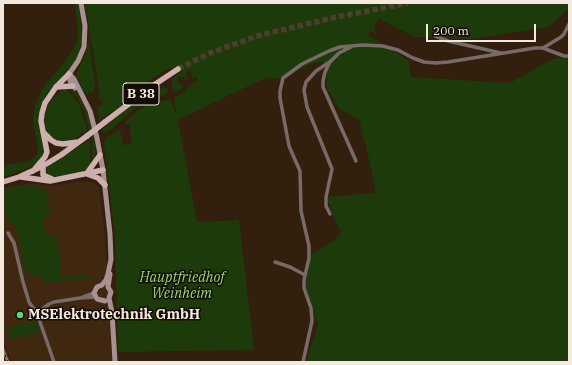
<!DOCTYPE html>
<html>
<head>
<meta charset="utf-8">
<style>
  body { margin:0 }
  #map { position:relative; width:572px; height:365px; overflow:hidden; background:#321f0e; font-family:"IBM Plex Serif",serif }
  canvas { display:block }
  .frame { position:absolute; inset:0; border:4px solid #f5e8dd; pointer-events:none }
  .scale { position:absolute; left:426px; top:24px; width:110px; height:18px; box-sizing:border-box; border:2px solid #f5e8dd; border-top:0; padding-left:5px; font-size:12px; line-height:14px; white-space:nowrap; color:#f5e8dd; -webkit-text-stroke:3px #130b05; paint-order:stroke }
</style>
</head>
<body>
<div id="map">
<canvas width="572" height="365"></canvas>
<div class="frame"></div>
<div class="scale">200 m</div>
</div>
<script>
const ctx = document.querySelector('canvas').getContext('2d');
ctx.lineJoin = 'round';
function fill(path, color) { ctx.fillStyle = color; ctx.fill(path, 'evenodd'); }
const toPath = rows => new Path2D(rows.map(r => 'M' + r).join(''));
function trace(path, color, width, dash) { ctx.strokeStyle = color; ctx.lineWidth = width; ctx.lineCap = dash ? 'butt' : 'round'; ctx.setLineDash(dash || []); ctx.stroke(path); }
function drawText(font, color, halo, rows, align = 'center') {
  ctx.font = font + ' "IBM Plex Serif",serif'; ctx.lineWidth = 3; ctx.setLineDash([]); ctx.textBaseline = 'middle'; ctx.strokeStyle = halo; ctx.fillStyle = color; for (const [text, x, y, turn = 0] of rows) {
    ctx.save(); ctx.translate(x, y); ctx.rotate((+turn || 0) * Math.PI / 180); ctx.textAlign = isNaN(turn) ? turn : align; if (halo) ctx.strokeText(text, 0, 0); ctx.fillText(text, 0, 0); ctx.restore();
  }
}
const built = toPath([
  [77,182,93,182,99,187,105,236,112,362,12,362,4,341,11,362,3,362,3,188,29,183,49,186]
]);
const green = toPath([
  [75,3,79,3,82,41,80,50,73,64,48,92,42,103,39,114,38,126,44,143,45,153,40,161,34,165,24,170,3,177,3,165,27,162,37,155,38,146,33,123,35,105,42,89,69,56,76,45,78,33],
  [85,3,569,3,569,9,548,27,471,39,415,37,379,19,374,26,376,34,371,31,368,35,409,61,411,77,510,83,552,59,569,57,569,362,306,362,318,324,306,289,307,274,311,254,335,240,341,233,326,197,376,193,368,155,359,119,339,109,327,89,327,69,323,62,314,63,298,70,286,79,265,78,178,120,197,222,239,220,254,350,118,352,115,235,104,144,105,139,119,130,121,134,123,145,130,144,130,142,132,141,129,124,125,125,124,123,137,111,149,104,170,99,177,116,174,98,184,92,190,85,198,80,196,77,192,79,191,71,185,73,188,78,186,81,185,78,179,76,177,82,183,87,181,90,175,92,172,89,172,80,179,72,176,67,169,69,154,77,145,84,136,95,116,110,107,114,101,119,99,118,98,112,98,106,103,104,99,98,98,81],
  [88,36,95,84,94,91,87,94,84,92,76,75,85,55,88,45],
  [163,87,168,89,167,94,148,100,137,106,112,129,103,133,102,130,112,120,139,99],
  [65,88,79,104,87,130,69,142,56,141,47,134,45,130,44,123,45,113,52,99],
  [68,88,71,89,76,92,83,103,88,115,95,136,95,155,94,162,92,159,92,138,85,113,78,99],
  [90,140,90,161,92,165,88,169,55,178,46,175,45,169,48,166],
  [27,185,46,189,50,214,41,221,43,227,46,233,57,239,61,260,60,277,90,275,91,277,45,283,41,276,26,273,16,226,8,223,3,190],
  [36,321,39,332,11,339,8,327]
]);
const primaryTunnel = toPath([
  [178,69,210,53,257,36,332,18,408,3]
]);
const minor = toPath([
  [435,36,448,41,501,53],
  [543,48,561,37,564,34,569,24],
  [330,62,325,72,323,81,323,87,356,161],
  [330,214,326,206,326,197,332,169,307,107,304,90,306,82,316,71,331,61,339,53,351,47],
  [8,233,14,243,23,282,29,302,33,308,40,311],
  [275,262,290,267,305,275],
  [83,297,94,293],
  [54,362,39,319,40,311,49,304,54,302,80,298,95,297],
  [303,362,312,321,311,308,304,288,304,280,309,258,309,246,301,211,300,171,289,146,280,98,280,91,283,78,302,64,329,51,340,47,362,45,383,46,398,50,413,58,424,62,435,63,448,62,535,48,543,48,564,56,569,56]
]);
const secondary = toPath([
  [69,73,74,79,90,111,97,138,103,170,110,234,111,259,108,274,106,280,102,285,97,287,94,293,97,299,105,301],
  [75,88,70,81,69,74,78,61,84,47,85,26,81,3],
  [110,274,108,287,111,292,109,298,112,312,115,362]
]);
const primary = toPath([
  [56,87,73,86],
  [105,122,151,87,178,69],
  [43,132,51,140,56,143,63,144,78,142],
  [43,166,43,175,52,179],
  [33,171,45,157,47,152,41,121,42,113,45,103,56,87,69,74],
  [87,173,100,155],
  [87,174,98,178,105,185],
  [21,177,50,181,103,170],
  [3,182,19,177,43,166,61,155,87,136]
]);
const rail = toPath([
  [3,349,8,362]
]);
const primaryBridge = toPath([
  [87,136,105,122]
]);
const markers = [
  [20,315,4,"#62d469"]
];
const shields = [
  [141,94,36]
];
const shieldNames = [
  ["B 38",141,94]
];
const parkNames = [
  ["Hauptfriedhof",182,278],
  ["Weinheim",182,294]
];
const poiNames = [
  ["MSElektrotechnik GmbH",28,315]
];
fill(built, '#3f2710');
fill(green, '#1d3b0a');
trace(primaryTunnel, '#4f3d2d', 5.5, [5.5, 3]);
trace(minor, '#786a69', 3.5);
trace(secondary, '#a89190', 5);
trace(primary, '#cdb0ae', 5.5);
trace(rail, '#908072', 2.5);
trace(rail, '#130b05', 1, [3]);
trace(primaryBridge, '#cdb0ae', 5.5);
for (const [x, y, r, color] of markers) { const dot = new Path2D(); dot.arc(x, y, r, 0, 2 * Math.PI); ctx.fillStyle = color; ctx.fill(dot); trace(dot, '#130b05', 1.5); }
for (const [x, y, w] of shields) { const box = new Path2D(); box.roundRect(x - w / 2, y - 11, w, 22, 3); ctx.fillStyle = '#130b05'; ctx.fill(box); trace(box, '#f5e8dd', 1); }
drawText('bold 13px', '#f5e8dd', null, shieldNames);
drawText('italic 14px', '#91da6e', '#130b05', parkNames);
drawText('bold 14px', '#f5e8dd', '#130b05', poiNames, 'left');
</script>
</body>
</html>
